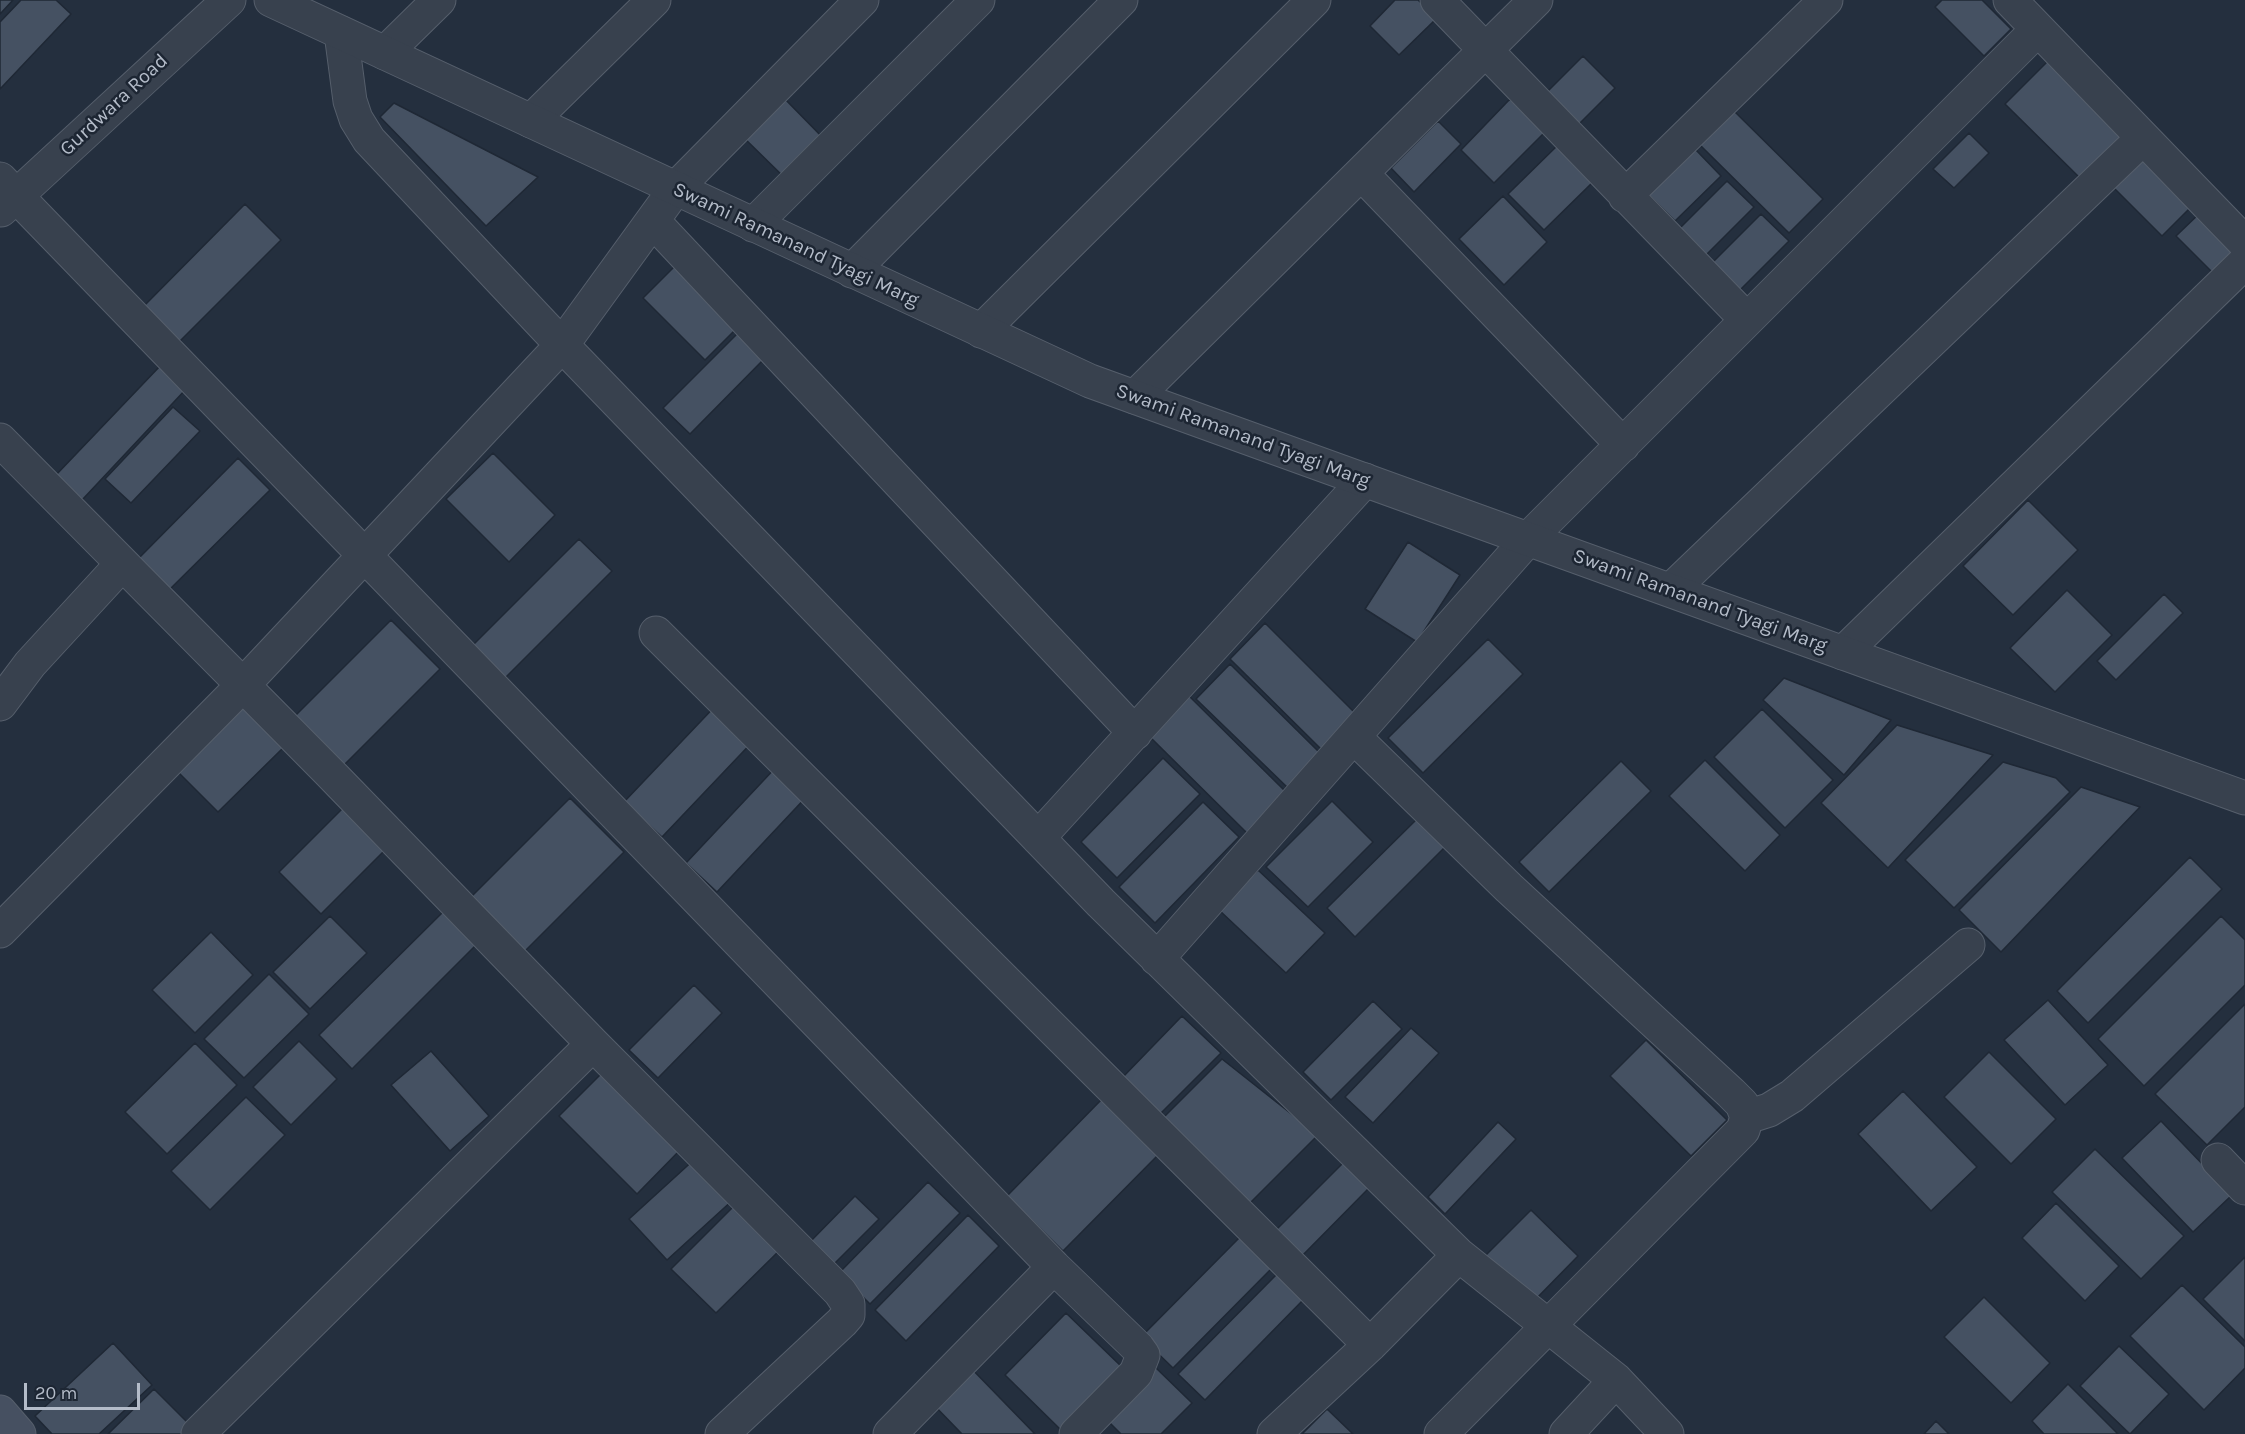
<!DOCTYPE html>
<html>
<head>
<meta charset="utf-8">
<style>
  body { margin:0 }
  #map { position:relative; width:2245px; height:1434px; overflow:hidden; background:#242f3e; font-family:Karla,sans-serif }
  canvas { display:block }
  .scale { position:absolute; left:24px; top:1383px; width:116px; height:27px; box-sizing:border-box; border:3px solid #b4bcc9; border-top:0; padding-left:8px; font-size:18px; line-height:21px; white-space:nowrap; color:#b4bcc9; -webkit-text-stroke:4px #1d2633; paint-order:stroke }
</style>
</head>
<body>
<div id="map">
<canvas width="2245" height="1434"></canvas>
<div class="scale">20 m</div>
</div>
<script>
const ctx = document.querySelector('canvas').getContext('2d');
ctx.lineJoin = 'round';
function fill(path, color) { ctx.fillStyle = color; ctx.fill(path, 'evenodd'); }
const toPath = rows => new Path2D(rows.map(r => 'M' + r).join(''));
function trace(path, color, width, dash) { ctx.strokeStyle = color; ctx.lineWidth = width; ctx.lineCap = dash ? 'butt' : 'round'; ctx.setLineDash(dash || []); ctx.stroke(path); }
function drawText(font, color, halo, rows, align = 'center') {
  ctx.font = font + ' Karla,sans-serif'; ctx.lineWidth = 5; ctx.setLineDash([]); ctx.textBaseline = 'middle'; ctx.strokeStyle = halo; ctx.fillStyle = color; for (const [text, x, y, turn = 0] of rows) {
    ctx.save(); ctx.translate(x, y); ctx.rotate((+turn || 0) * Math.PI / 180); ctx.textAlign = isNaN(turn) ? turn : align; if (halo) ctx.strokeText(text, 0, 0); ctx.fillText(text, 0, 0); ctx.restore();
  }
}
const building = toPath([
  [0,0,13,0,0,14,0,0],
  [21,0,56,0,71,14,0,89,0,22,21,0],
  [1395,0,1418,0,1437,18,1399,55,1370,26,1395,0],
  [1942,0,1982,0,2011,29,1984,56,1935,7,1942,0],
  [1583,56,1615,88,1577,126,1545,94,1583,56],
  [2049,60,2124,136,2081,179,2005,104,2049,60],
  [778,92,828,143,789,182,738,132,778,92],
  [1510,99,1544,133,1494,183,1461,150,1510,99],
  [394,103,538,177,486,226,380,117,394,103],
  [1734,111,1823,199,1789,233,1700,145,1734,111],
  [1438,121,1461,144,1414,192,1391,168,1438,121],
  [1969,133,1989,153,1954,188,1933,169,1969,133],
  [1560,143,1596,179,1544,230,1508,194,1560,143],
  [1695,149,1721,176,1675,221,1649,195,1695,149],
  [2138,154,2191,207,2162,236,2109,183,2138,154],
  [1727,181,1754,207,1706,255,1680,228,1727,181],
  [1503,196,1547,242,1504,285,1459,239,1503,196],
  [245,204,281,240,177,344,142,308,245,204],
  [2201,212,2237,247,2212,272,2176,236,2201,212],
  [1761,214,1789,241,1740,290,1712,263,1761,214],
  [679,262,741,324,705,360,643,298,679,262],
  [739,332,765,358,690,434,663,408,739,332],
  [162,364,187,388,82,500,56,475,162,364],
  [173,407,200,431,131,503,105,479,173,407],
  [493,453,555,515,509,562,446,499,493,453],
  [238,458,270,490,168,591,137,560,238,458],
  [2028,500,2078,550,2013,615,1963,566,2028,500],
  [579,539,612,571,504,679,471,647,579,539],
  [1408,542,1460,575,1417,642,1365,609,1408,542],
  [2067,590,2112,635,2055,692,2010,648,2067,590],
  [2164,594,2183,613,2116,680,2097,661,2164,594],
  [391,620,440,669,344,765,295,716,391,620],
  [1265,623,1356,714,1321,749,1230,659,1265,623],
  [1488,639,1523,674,1423,773,1388,738,1488,639],
  [1230,664,1320,753,1287,787,1196,699,1230,664],
  [1784,678,1891,720,1844,775,1763,700,1784,678],
  [1185,692,1288,794,1248,834,1146,733,1185,692],
  [721,700,758,736,662,837,624,802,721,700],
  [244,703,286,745,218,812,177,771,244,703],
  [1762,709,1833,780,1785,828,1714,757,1762,709],
  [1897,725,1993,755,1888,868,1821,803,1897,725],
  [1163,758,1200,794,1117,878,1081,842,1163,758],
  [1705,760,1780,835,1745,871,1669,796,1705,760],
  [1621,761,1651,791,1549,892,1519,862,1621,761],
  [2003,762,2056,778,2070,792,1954,908,1905,860,2003,762],
  [778,765,809,794,717,892,686,863,778,765],
  [2081,787,2140,807,2001,952,1959,910,2081,787],
  [570,798,624,852,523,953,469,899,570,798],
  [1332,801,1373,842,1308,907,1266,867,1332,801],
  [1203,802,1239,837,1155,923,1119,887,1203,802],
  [345,806,387,848,321,914,279,872,345,806],
  [1419,817,1447,845,1355,937,1327,908,1419,817],
  [2190,857,2222,889,2088,1023,2057,991,2190,857],
  [1258,870,1325,933,1286,973,1219,910,1258,870],
  [447,908,480,941,352,1069,319,1035,447,908],
  [330,916,367,953,310,1009,273,972,330,916],
  [2221,916,2245,940,2245,985,2144,1086,2098,1039,2221,916],
  [211,932,253,975,195,1033,152,990,211,932],
  [269,974,309,1014,244,1078,204,1039,269,974],
  [694,985,722,1013,658,1078,629,1050,694,985],
  [2048,1000,2108,1065,2065,1105,2004,1040,2048,1000],
  [1373,1001,1402,1029,1331,1100,1303,1072,1373,1001],
  [2245,1004,2245,1107,2207,1145,2155,1094,2245,1004],
  [1182,1016,1221,1053,1158,1116,1122,1078,1182,1016],
  [1411,1028,1439,1053,1373,1123,1345,1097,1411,1028],
  [1646,1040,1727,1120,1691,1156,1610,1076,1646,1040],
  [299,1041,337,1079,291,1125,253,1087,299,1041],
  [195,1043,237,1085,167,1154,125,1112,195,1043],
  [431,1051,489,1116,450,1151,391,1085,431,1051],
  [1989,1052,2056,1119,2011,1164,1944,1097,1989,1052],
  [1222,1059,1318,1135,1250,1203,1162,1119,1222,1059],
  [605,1070,682,1148,637,1194,559,1116,605,1070],
  [1903,1091,1977,1167,1931,1211,1858,1134,1903,1091],
  [246,1097,285,1135,210,1210,171,1171,246,1097],
  [1103,1098,1159,1154,1063,1251,1007,1196,1103,1098],
  [2161,1121,2232,1195,2193,1232,2122,1158,2161,1121],
  [1498,1122,1516,1139,1445,1214,1428,1197,1498,1122],
  [2095,1149,2184,1236,2141,1279,2052,1192,2095,1149],
  [697,1157,735,1198,667,1260,629,1219,697,1157],
  [1343,1163,1369,1188,1295,1263,1269,1237,1343,1163],
  [928,1182,960,1213,870,1304,839,1273,928,1182],
  [855,1196,879,1219,829,1269,806,1246,855,1196],
  [739,1201,784,1246,716,1313,671,1269,739,1201],
  [2056,1203,2119,1266,2085,1301,2022,1238,2056,1203],
  [1531,1210,1578,1256,1531,1304,1484,1257,1531,1210],
  [968,1215,999,1246,906,1341,875,1310,968,1215],
  [1242,1235,1273,1267,1173,1368,1141,1337,1242,1235],
  [2245,1257,2245,1341,2203,1299,2245,1257],
  [1279,1272,1305,1298,1205,1400,1178,1374,1279,1272],
  [2182,1285,2245,1347,2245,1368,2204,1410,2130,1336,2182,1285],
  [1984,1297,2050,1363,2011,1403,1944,1337,1984,1297],
  [1066,1313,1124,1369,1062,1431,1005,1375,1066,1313],
  [113,1343,152,1385,99,1434,52,1434,35,1416,113,1343],
  [2119,1346,2169,1394,2130,1434,2080,1386,2119,1346],
  [967,1364,1035,1434,962,1434,930,1401,967,1364],
  [1155,1367,1192,1403,1161,1434,1121,1434,1105,1418,1155,1367],
  [2068,1384,2118,1434,2044,1434,2032,1421,2068,1384],
  [154,1389,190,1425,181,1434,108,1434,154,1389],
  [1327,1409,1353,1434,1302,1434,1327,1409],
  [1936,1421,1949,1434,1924,1434,1936,1421]
]);
const minor = toPath([
  [1437,0,1747,320],
  [2010,0,2245,243],
  [341,33,350,101,356,119,369,140,562,345,1101,903,1459,1255,1370,1345,1274,1434],
  [385,53,439,0],
  [531,121,654,0],
  [1362,174,1623,445],
  [0,179,1054,1267,1138,1348,1143,1355,1136,1373,1076,1434],
  [1625,196,1826,0],
  [1,210,229,0],
  [653,221,1135,733],
  [753,225,978,0],
  [852,271,1121,0],
  [981,331,1314,0],
  [1135,397,1536,0],
  [0,440,329,772,593,1044,840,1292,848,1304,848,1315,842,1322,722,1434],
  [1671,590,2143,138],
  [656,633,1370,1345],
  [1843,653,2245,262],
  [0,704,30,664,122,564],
  [1354,737,1509,888,1731,1093,1742,1104,1747,1117,1743,1130,1441,1434],
  [1038,838,1365,480],
  [0,931,243,685,562,345,676,188,862,0],
  [1157,959,1528,539,2038,29],
  [1747,1117,1769,1110,1792,1096,1968,945],
  [2218,1160,2245,1188],
  [1459,1255,1616,1380,1667,1434],
  [198,1434,593,1044],
  [890,1434,1054,1267],
  [1566,1434,1616,1380]
]);
const tertiary = toPath([
  [271,0,1090,381,2245,798]
]);
const secondary = toPath([
  [0,1412,19,1434]
]);
const streetNames = [
  ["Gurdwara Road",114,105,-43],
  ["Swami Ramanand Tyagi Marg",796,245,25],
  ["Swami Ramanand Tyagi Marg",1243,436,20],
  ["Swami Ramanand Tyagi Marg",1700,601,20]
];
fill(building, '#455162');
trace(building, '#1f2835', 1.5);
trace(minor, '#565f6c', 35);
trace(tertiary, '#565f6c', 35);
trace(secondary, '#565f6c', 35);
trace(minor, '#38414e', 33);
trace(tertiary, '#38414e', 33);
trace(secondary, '#465061', 33);
drawText('20px', '#b4bcc9', '#1d2633', streetNames);
</script>
</body>
</html>
